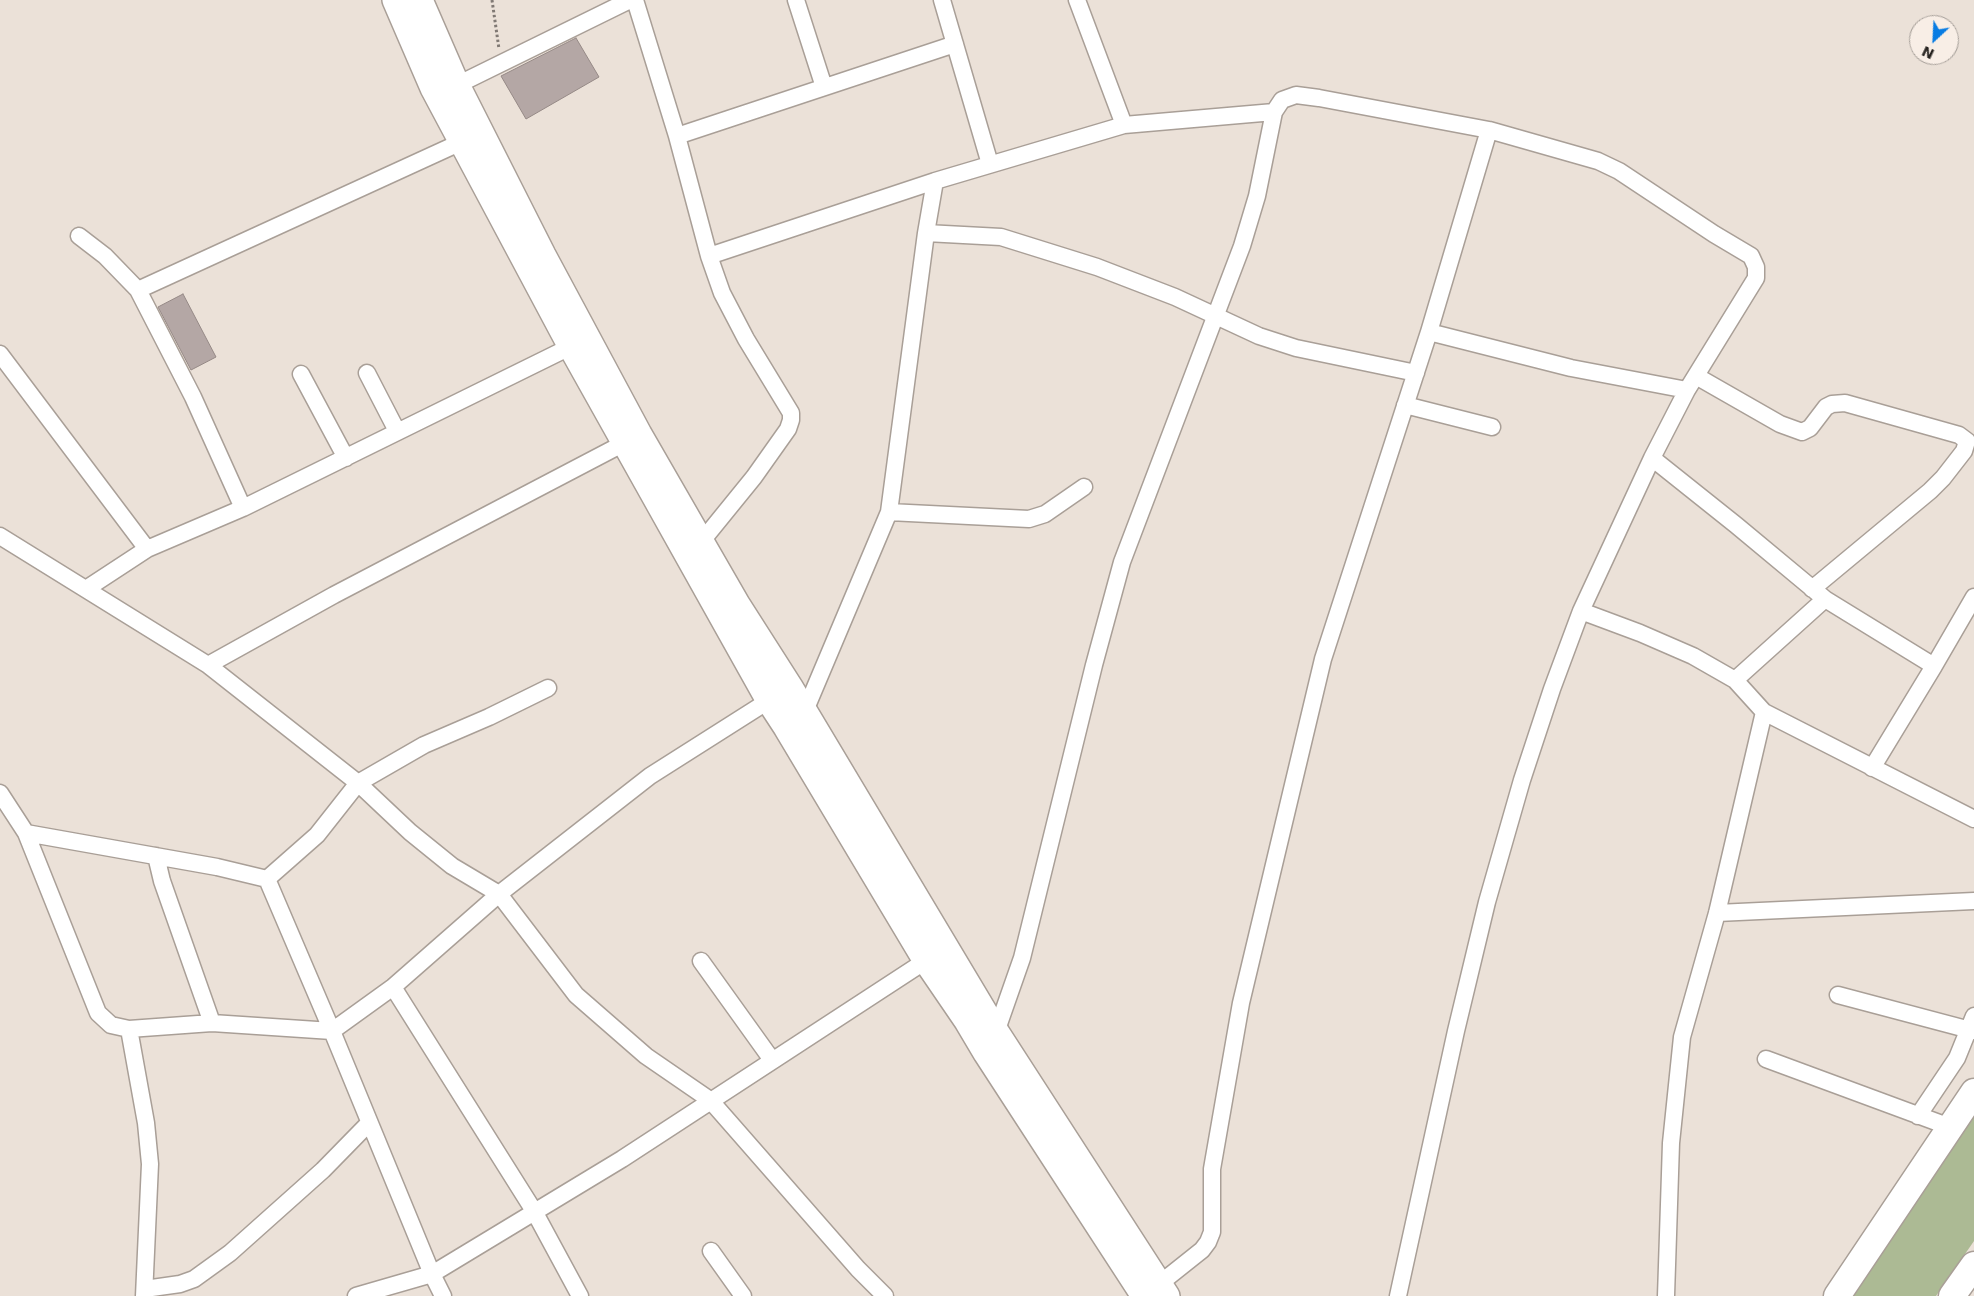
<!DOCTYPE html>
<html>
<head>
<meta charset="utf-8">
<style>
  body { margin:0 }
  #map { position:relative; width:1974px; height:1296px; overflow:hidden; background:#ebe1d8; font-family:"DejaVu Sans",sans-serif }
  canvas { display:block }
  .north { position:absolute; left:1909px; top:15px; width:50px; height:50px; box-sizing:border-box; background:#f8eee6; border:1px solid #a49d97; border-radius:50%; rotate:205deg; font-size:14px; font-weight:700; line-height:20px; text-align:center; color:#262320 }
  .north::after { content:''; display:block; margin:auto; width:18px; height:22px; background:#077ce3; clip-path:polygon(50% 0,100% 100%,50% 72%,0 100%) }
</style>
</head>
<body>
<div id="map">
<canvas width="1974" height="1296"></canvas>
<div class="north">N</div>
</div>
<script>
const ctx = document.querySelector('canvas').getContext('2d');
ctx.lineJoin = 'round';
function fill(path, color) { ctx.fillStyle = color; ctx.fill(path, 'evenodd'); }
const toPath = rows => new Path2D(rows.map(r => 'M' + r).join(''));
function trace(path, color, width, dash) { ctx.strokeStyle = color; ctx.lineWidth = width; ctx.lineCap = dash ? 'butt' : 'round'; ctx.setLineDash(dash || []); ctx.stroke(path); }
const green = toPath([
  [1974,1113,1974,1241,1936,1296,1849,1296]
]);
const building = toPath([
  [576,38,599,77,526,119,501,76,576,38],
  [183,294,216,357,191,370,158,307,183,294]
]);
const path = toPath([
  [492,0,499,49]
]);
const minor = toPath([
  [635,0,677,136,709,256],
  [796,0,824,87],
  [942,0,990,164],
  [1077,0,1124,125],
  [457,85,630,0],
  [1489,130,1598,161,1619,171,1714,234,1751,256,1756,267,1756,278,1687,390,1652,458],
  [677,136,955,44],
  [926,233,1001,237,1097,267,1175,297,1259,336,1296,348,1416,373],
  [79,236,105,256,138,290,193,397,243,508],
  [138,290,470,138],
  [0,354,147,549],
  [367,373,397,431],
  [301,374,346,458],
  [1696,376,1780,424,1802,432,1810,428,1826,407,1832,404,1845,403,1959,435,1967,441,1964,451,1943,478,1930,491,1812,589],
  [1405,405,1492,427],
  [889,512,1029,519,1045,514,1084,487],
  [0,536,208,665,358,783,410,832,452,866,499,894,576,995,646,1056,710,1100,858,1269,885,1296],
  [694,546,702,541,754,477,788,429,791,420,791,413,746,339,722,293,709,256,935,181],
  [86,589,147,549,243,508,578,343],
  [1825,599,1934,666,1872,768],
  [1581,611,1640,633,1693,656,1735,680,1764,712,1717,913,1682,1037,1671,1143,1666,1296],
  [208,665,334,595,632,439],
  [1934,666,1974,597],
  [1764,712,1974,819],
  [800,716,805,711,889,512,926,233,935,181,1124,125,1274,112],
  [0,793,26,833],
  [26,833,217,867,267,879,332,1031,212,1023,129,1029,111,1025,98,1013,26,833],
  [156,856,162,881,212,1023],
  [267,879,317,835,358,783,424,745,489,717,548,688],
  [1717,913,1974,901],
  [701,961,772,1060],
  [393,987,534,1211,580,1296],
  [1838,995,1974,1031],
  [129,1029,146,1123,150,1164,144,1296],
  [994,1038,1022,958,1094,665,1122,562,1242,246,1257,196,1274,112,1282,100,1296,95,1319,98,1489,130,1429,332],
  [1766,1059,1950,1127],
  [1918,1116,1957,1058,1974,1016],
  [711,1251,743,1296],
  [145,1289,180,1284,194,1279,230,1253,323,1170,369,1123],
  [1153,1289,1202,1250,1208,1242,1212,1232,1212,1169,1241,1003,1323,659,1429,332,1571,368,1687,390],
  [356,1296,432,1274,622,1159,933,956],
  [443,1296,432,1274,332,1031,393,987,499,894,650,776,776,696],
  [1398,1296,1456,1031,1487,902,1522,780,1552,689,1581,611,1652,458,1736,525,1825,599,1735,680]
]);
const primary = toPath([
  [395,0,433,88,571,347,769,701,786,727,926,961,967,1021,986,1053,1144,1296],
  [420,0,457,85,543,255,639,434,737,604,790,687,997,1033,1167,1296]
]);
const trunk = toPath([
  [1837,1296,1974,1092],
  [1952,1296,1974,1265]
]);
fill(green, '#acba94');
fill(building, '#b4a7a5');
trace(building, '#958986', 1);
trace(minor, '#a99f97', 19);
trace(primary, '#a99f97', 28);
trace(trunk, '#a99f97', 29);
trace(path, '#807974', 3, [2.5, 2.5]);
trace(minor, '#fff', 16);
trace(primary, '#fff', 25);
trace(trunk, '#fff', 26);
</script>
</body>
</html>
